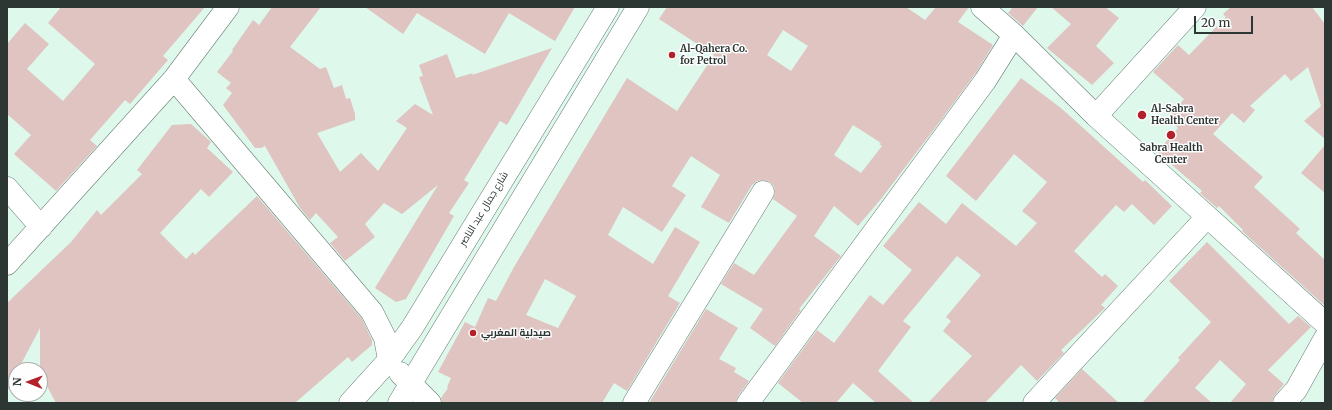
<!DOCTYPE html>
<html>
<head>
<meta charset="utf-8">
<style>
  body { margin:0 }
  #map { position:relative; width:1332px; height:410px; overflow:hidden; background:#def8ec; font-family:Merriweather,serif }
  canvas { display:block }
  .frame { position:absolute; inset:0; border:8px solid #2c3632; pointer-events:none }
  .north { position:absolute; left:8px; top:362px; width:40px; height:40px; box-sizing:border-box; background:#fefefe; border:1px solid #aaaeac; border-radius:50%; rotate:271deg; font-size:11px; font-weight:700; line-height:16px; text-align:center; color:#2c3632 }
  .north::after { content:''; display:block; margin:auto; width:14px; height:18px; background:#b3212a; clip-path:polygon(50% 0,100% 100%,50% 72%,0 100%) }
  .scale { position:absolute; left:1194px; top:16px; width:59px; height:18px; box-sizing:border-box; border:2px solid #2c3632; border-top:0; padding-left:5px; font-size:12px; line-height:14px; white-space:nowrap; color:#2c3632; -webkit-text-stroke:3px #fefefe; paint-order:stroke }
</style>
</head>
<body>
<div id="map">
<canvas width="1332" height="410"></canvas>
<div class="frame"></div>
<div class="north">N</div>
<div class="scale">20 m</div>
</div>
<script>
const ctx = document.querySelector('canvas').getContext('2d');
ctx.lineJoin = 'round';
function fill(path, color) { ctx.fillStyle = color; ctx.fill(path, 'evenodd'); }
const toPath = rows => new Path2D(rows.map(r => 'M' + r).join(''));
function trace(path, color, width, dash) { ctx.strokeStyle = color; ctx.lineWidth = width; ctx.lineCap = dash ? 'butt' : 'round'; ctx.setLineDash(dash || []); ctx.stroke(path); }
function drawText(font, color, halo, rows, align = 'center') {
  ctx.font = font + ' Merriweather,Cairo,serif'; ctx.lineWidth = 3; ctx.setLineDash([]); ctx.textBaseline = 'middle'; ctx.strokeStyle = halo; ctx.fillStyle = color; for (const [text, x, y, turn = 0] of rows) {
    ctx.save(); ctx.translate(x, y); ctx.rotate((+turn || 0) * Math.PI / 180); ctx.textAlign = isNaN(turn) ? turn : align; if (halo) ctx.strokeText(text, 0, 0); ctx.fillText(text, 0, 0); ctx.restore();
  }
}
const building = toPath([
  [61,7,205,7,163,56,168,60,130,104,125,100,90,140,97,146,56,191,14,154,31,135,7,114,7,44,25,23,49,44,27,69,63,101,95,64,48,23],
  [272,7,321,7,290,47,320,69,326,67,334,88,342,85,346,99,350,98,355,114,355,120,317,133,340,172,361,153,378,171,407,128,396,121,415,104,433,115,419,77,423,76,419,65,447,54,456,78,473,73,472,75,552,48,507,125,500,121,464,180,469,183,449,213,454,216,406,299,396,302,375,288,438,185,402,214,384,203,365,224,375,237,345,261,330,243,338,237,316,213,310,220,300,208,265,146,261,148,255,148,223,105,232,93,226,88,231,83,217,72,233,51,232,50,253,20,259,25],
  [365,7,575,7,555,41,509,13,485,54,417,13,403,34],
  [667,7,906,7,925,20,936,7,969,7,958,22,993,45,975,74,935,128,881,199,858,226,834,206,814,236,841,256,799,309,801,310,775,346,750,328,763,309,721,284,734,263,754,275,797,216,773,199,775,193,774,186,770,182,763,180,757,181,752,185,729,223,701,207,720,175,691,156,672,186,686,195,662,232,623,207,608,235,653,264,675,227,700,242,668,296,680,303,627,391,614,383,602,403,442,403,441,398,448,388,447,387,451,378,438,372,465,322,475,327,488,298,496,301,514,267,627,78,677,111,714,55,659,19],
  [783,30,808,46,791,71,767,55],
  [853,125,881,143,879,144,882,146,861,173,834,155],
  [545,279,576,296,558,328,526,315],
  [1013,7,1038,7,1023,26,1008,13],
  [1051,7,1105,7,1119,18,1096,46,1114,63,1092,85,1047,48,1071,24],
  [1231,7,1312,7,1325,24,1325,139,1304,121,1321,106,1308,67,1291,81,1285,74,1250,106,1255,110,1244,123,1232,113,1213,134,1263,177,1254,187,1300,229,1296,233,1325,260,1325,306,1242,231,1243,230,1219,206,1217,208,1200,193,1202,191,1157,152,1178,128,1168,118,1184,99,1153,72,1178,45,1189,55,1226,17,1223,14],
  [1021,78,1061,108,1143,182,1145,180,1172,206,1154,225,1132,204,1124,212,1116,205,1074,251,1102,277,1105,274,1118,286,1101,305,1105,308,1061,350,1064,353,1037,381,1021,365,985,403,928,403,972,356,943,331,951,321,946,317,981,275,957,256,903,321,911,327,878,371,914,403,876,403,853,383,836,403,803,403,778,383,817,330,834,343,870,295,883,305,912,270,883,246,919,202,946,224,962,203,1016,246,1037,223,1022,211,1047,182,1014,154,976,201,946,176],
  [191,124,211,142,207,148,233,172,209,197,201,189,160,233,186,259,193,252,195,255,257,196,362,319,372,340,372,345,352,362,348,357,295,403,56,403,40,373,40,328,18,370,16,370,16,374,7,392,7,303,71,242,97,210,101,215,142,174,137,170,172,125],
  [1325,145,1325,193,1301,173],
  [1207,242,1289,324,1298,316,1311,327,1268,370,1284,384,1275,395,1271,403,1230,403,1246,384,1220,360,1195,388,1212,403,1142,403,1180,360,1178,358,1211,322,1169,281],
  [706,309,738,328,719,359,736,368,734,372,749,381,738,396,736,403,649,403],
  [1082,369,1119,403,1060,403,1055,398]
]);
const minor = toPath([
  [982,7,1014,35,1096,116,1325,323],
  [174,79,372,312,385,338,389,360],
  [1096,116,1195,7],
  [7,188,41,227],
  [7,264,174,79,228,7],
  [634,403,763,192],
  [748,403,985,81,1014,35],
  [1034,403,1207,217],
  [1284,403,1296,390,1325,338]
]);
const major = toPath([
  [400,373,430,403],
  [350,403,389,360,412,328,608,7],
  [399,403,638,7]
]);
const markers = [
  [672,55,4,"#b3212a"],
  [1142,115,5,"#b3212a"],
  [1171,135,5,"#b3212a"],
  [473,333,4,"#b3212a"]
];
const poiNames = [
  ["Al-Qahera Co.",680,49],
  ["for Petrol",680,61],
  ["Al-Sabra",1151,109],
  ["Health Center",1151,121],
  ["Sabra Health",1171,148,"center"],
  ["Center",1171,160,"center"],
  ["صيدلية المغربي",481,333]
];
const streetNames = [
  ["شارع جمال عبد الناصر",484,209,-59]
];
fill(building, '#dfc4c1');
trace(minor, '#647a71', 23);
trace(major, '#647a71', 23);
trace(minor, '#fff', 22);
trace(major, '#fff', 22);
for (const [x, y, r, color] of markers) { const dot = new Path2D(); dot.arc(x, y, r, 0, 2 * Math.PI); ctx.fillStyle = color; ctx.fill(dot); trace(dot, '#fefefe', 1.5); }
drawText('bold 10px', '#2c3632', '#fefefe', poiNames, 'left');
drawText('10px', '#2c3632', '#fefefe', streetNames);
</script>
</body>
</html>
